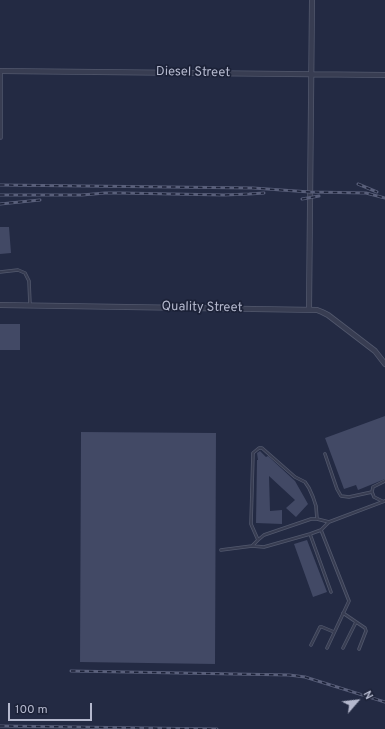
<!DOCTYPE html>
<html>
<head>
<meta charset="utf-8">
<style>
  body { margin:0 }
  #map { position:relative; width:385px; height:729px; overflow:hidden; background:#232a43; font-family:Overpass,sans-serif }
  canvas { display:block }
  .north { position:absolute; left:337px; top:681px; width:40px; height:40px; -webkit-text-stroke:3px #1c2238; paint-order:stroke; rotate:62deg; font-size:11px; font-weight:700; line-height:16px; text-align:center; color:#b4b8cd }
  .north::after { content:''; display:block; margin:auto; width:14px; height:18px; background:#b4b8cd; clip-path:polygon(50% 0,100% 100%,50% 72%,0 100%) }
  .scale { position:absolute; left:8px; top:703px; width:84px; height:18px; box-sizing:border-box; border:2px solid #b4b8cd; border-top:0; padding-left:5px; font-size:12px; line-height:14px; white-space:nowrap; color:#b4b8cd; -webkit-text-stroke:3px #1c2238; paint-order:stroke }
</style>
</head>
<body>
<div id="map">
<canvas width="385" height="729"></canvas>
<div class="north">N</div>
<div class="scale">100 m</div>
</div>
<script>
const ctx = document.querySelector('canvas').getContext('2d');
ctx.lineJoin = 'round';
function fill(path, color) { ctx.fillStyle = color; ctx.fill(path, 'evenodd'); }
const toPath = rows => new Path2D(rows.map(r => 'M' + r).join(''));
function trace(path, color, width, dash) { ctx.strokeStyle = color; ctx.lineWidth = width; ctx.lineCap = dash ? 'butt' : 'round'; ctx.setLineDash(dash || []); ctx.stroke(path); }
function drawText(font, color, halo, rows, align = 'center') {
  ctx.font = font + ' Overpass,sans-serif'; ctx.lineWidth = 3.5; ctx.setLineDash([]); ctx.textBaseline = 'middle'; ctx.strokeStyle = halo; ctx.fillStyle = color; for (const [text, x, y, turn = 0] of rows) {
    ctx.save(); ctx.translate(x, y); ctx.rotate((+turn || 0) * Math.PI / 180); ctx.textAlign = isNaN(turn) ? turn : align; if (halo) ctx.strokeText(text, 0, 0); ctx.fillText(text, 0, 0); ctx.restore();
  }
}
const building = toPath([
  [0,227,9,227,11,253,0,254],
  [0,324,20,324,20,350,0,350],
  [385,416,385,479,358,490,356,485,344,489,325,438],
  [81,432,216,433,215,664,80,662],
  [260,451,266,457,268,456,295,481,308,504,296,517,286,508,295,500,269,476,270,511,282,510,282,524,256,523,257,460,258,460,257,453],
  [307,540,327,592,313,597,294,544]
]);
const service = toPath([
  [1,138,1,72],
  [0,272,18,270,25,273,29,281,30,305],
  [325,454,337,489,341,496,349,497,372,492],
  [382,501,374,497,372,492,373,487,385,481],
  [321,530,349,601,327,648],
  [310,534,331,592],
  [258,540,251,524,253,453,259,448,262,448,295,477,305,482,309,488,313,497,316,506,317,519],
  [252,546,258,540,264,535,311,519,317,519,329,522],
  [221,550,252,546,264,547,310,534,321,530,329,522,385,501],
  [343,613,365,628,366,631,359,649],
  [311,645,320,627,322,627,334,632],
  [343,648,356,622]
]);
const minor = toPath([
  [0,71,385,75],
  [0,305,317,310,322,312,328,315,375,351,385,364],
  [309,310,312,0]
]);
const rail = toPath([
  [358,184,377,192],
  [0,185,253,188,310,192,366,193,385,198],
  [0,195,82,195,105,193,121,193,224,195,249,194,264,193],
  [302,199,319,196],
  [0,204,40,200],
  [71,671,289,675,305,677,385,702],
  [0,726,217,729]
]);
const streetNames = [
  ["Diesel Street",193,73,1],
  ["Quality Street",202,308,1]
];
fill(building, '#424965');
trace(service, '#52586d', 3.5);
trace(minor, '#52586d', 6);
trace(service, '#383d52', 2);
trace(minor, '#383d52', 4.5);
trace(rail, '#595f7a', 3);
trace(rail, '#1c2238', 1.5, [4.5]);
drawText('13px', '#b4b8cd', '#1c2238', streetNames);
</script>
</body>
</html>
